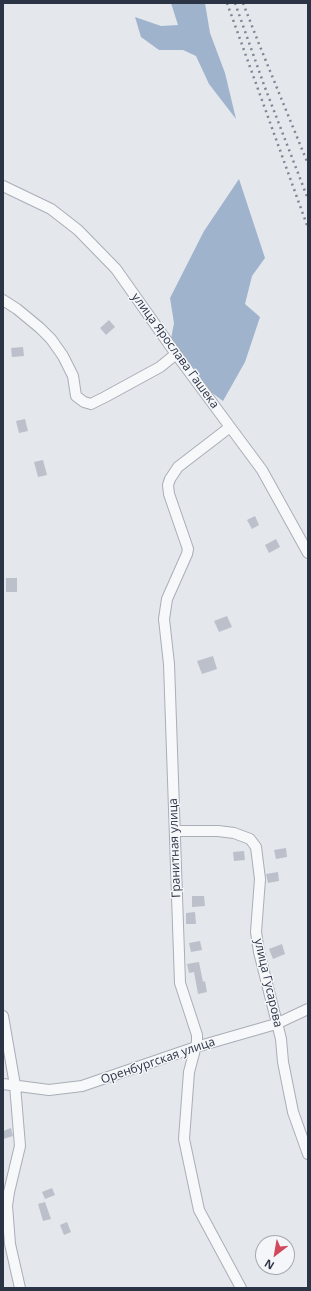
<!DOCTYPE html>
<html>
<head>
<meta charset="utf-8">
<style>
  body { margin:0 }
  #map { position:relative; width:311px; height:1291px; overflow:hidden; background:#e4e7ec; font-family:"Open Sans",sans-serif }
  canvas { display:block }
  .frame { position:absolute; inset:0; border:4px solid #2b3445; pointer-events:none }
  .north { position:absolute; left:255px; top:1235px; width:40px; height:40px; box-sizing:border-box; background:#f4f6f9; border:1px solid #a4a8b1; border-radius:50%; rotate:211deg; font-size:11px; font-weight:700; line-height:16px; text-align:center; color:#2b3445 }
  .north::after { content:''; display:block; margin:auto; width:14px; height:18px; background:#d1495b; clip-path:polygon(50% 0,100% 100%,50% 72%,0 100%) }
</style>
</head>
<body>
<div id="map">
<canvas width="311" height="1291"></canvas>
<div class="frame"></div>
<div class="north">N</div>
</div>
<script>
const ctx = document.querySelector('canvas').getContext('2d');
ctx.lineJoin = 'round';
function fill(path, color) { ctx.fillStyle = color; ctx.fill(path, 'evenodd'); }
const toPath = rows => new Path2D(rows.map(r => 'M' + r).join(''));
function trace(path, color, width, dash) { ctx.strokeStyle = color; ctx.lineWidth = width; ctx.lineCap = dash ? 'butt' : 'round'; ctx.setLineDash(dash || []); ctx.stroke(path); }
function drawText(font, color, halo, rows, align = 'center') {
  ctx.font = font + ' "Open Sans",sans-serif'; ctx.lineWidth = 3; ctx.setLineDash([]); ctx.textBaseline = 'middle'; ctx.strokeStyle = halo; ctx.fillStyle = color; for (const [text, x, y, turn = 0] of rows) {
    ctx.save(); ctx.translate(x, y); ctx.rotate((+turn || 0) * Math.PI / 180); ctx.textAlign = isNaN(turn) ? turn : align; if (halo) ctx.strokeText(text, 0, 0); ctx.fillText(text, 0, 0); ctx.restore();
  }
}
const water = toPath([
  [171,3,205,3,210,33,225,73,236,119,209,84,196,56,183,50,159,50,141,37,135,17,161,26,178,25],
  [239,179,265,258,252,276,245,304,260,317,245,362,223,401,204,387,171,339,174,323,170,298,204,231]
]);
const building = toPath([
  [109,320,115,327,106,335,100,328],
  [23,347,24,356,12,357,11,348],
  [25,419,28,431,19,433,16,421],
  [43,460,47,475,38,477,34,462],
  [255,516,259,525,252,529,247,520],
  [276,539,280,547,269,553,265,545],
  [6,578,17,578,17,592,6,592],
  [227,616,232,627,219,632,214,621],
  [213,656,217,669,202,674,197,661],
  [286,848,287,857,276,859,274,850],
  [244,851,245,860,234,861,233,852],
  [278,872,279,881,268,883,266,874],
  [192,896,204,896,205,906,192,907],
  [195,912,196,924,186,924,186,913],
  [200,941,202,950,191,952,189,943],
  [282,944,285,954,273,959,269,949],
  [199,962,203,982,205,981,207,992,198,994,194,972,189,973,187,964],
  [11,1128,13,1136,3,1139,3,1131],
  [52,1188,55,1195,45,1199,42,1192],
  [45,1202,51,1219,43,1221,38,1204],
  [67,1222,71,1232,64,1235,60,1225]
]);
const street = toPath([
  [3,186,51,209,78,230,116,269,176,354,262,470,308,553],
  [3,300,17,309,40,328,51,339,63,356,73,376,76,396,84,402,91,404,105,397,160,367,176,354],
  [230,427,178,467,170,479,168,485,169,494,188,549,187,554,167,599,164,619,169,664,180,983,197,1035,197,1042,189,1072,184,1139,199,1210,241,1288],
  [175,831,218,831,234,833,250,839,256,847,260,879,256,932,259,952,281,1039,283,1062,293,1112,308,1154],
  [3,1016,15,1085,20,1146,9,1192,7,1206,10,1244,20,1288],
  [3,1084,49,1090,82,1086,196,1047,276,1024,308,1009]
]);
const rail = toPath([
  [227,3,308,228],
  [235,3,264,85,308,199],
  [243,3,259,44,308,164]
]);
const streetNames = [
  ["улица Ярослава Гашека",175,351,54],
  ["Гранитная улица",175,848,-92],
  ["улица Гусарова",268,983,77],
  ["Оренбургская улица",158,1061,-19]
];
fill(water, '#9fb4cc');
fill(building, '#bbc0ca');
trace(street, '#a9aeb7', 12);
trace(street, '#f7f8fa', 10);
trace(rail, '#7d8696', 2.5, [2, 4]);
drawText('12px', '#2b3445', '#f4f6f9', streetNames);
</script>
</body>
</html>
